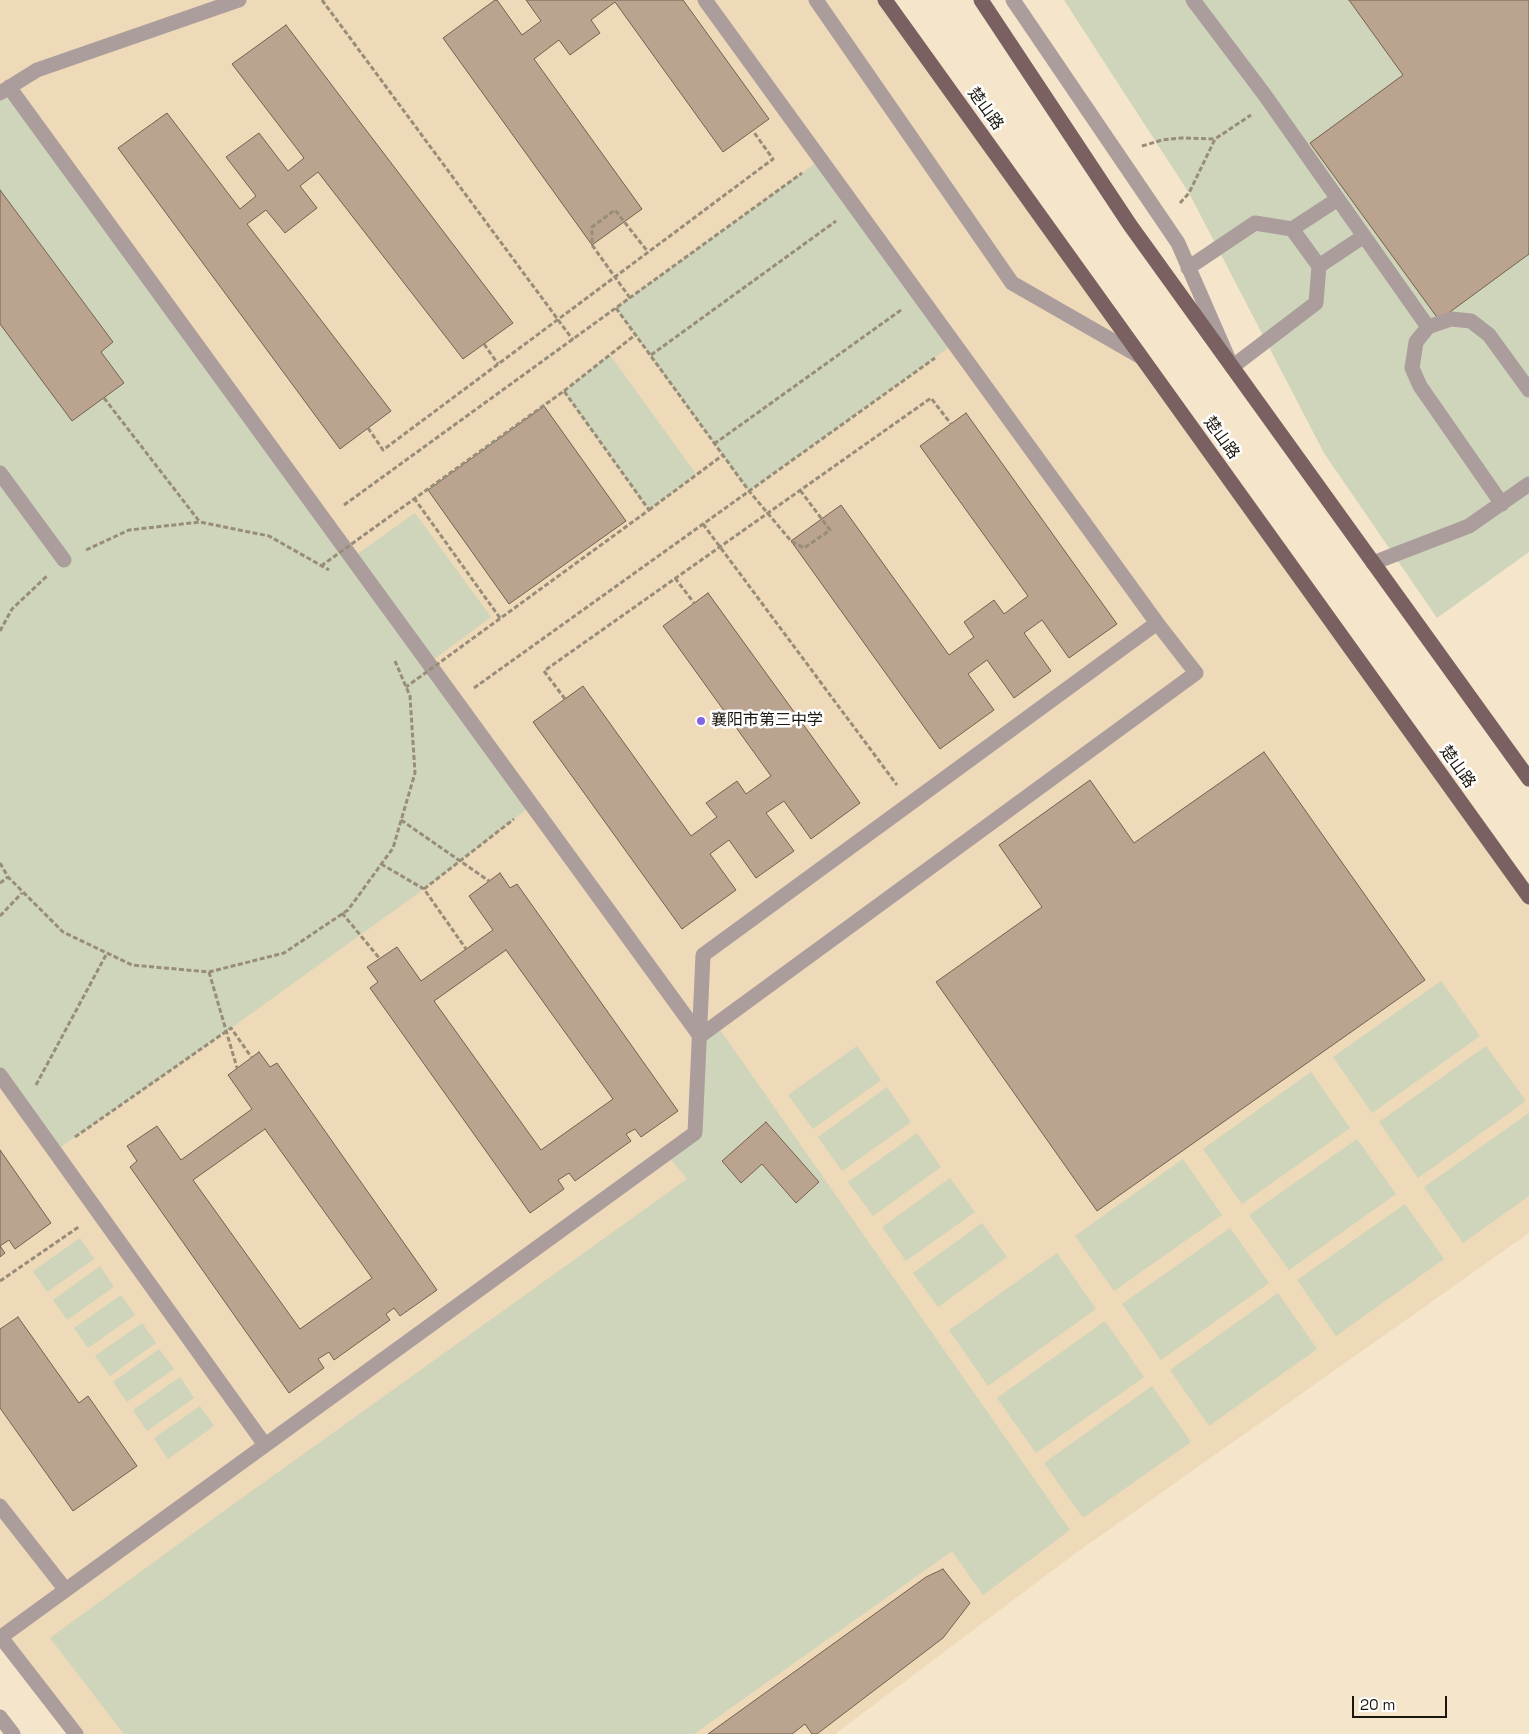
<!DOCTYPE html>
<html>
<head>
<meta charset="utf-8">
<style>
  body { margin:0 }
  #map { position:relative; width:1529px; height:1734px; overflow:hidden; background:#f5e5ca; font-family:"Space Grotesk",sans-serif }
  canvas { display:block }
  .scale { position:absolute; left:1352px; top:1696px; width:95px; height:22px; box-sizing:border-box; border:2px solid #1c170d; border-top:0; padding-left:6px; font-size:15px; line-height:18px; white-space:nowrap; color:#1c170d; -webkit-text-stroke:4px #fff; paint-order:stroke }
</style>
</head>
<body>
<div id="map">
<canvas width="1529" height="1734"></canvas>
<div class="scale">20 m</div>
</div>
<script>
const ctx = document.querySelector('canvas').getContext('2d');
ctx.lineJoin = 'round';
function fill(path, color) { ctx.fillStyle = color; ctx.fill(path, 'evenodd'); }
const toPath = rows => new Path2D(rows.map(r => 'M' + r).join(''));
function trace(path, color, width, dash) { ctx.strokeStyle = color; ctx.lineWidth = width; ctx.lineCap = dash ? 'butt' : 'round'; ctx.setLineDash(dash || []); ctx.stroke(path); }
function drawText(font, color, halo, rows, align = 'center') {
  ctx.font = font + ' "Space Grotesk","Noto Sans SC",sans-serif'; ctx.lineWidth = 5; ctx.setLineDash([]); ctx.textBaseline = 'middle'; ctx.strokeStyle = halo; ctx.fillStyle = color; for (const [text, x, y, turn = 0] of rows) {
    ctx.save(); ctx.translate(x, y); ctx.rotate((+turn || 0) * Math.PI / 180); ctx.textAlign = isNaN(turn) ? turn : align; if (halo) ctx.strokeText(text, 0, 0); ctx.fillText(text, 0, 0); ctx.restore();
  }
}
const built = toPath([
  [0,0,891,0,1529,897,1529,1233,1073,1555,835,1734,76,1734,0,1636]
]);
const green = toPath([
  [1064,0,1529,0,1529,552,1437,618,1324,453,1189,193],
  [9,87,352,558,415,513,491,617,429,663,532,805,424,889,231,1028,55,1151,0,1075,0,93],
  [821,159,955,343,749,491,616,308],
  [610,355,696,474,649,510,564,391],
  [1441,981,1480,1036,1372,1113,1333,1057],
  [716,1024,1070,1530,983,1595,952,1551,694,1734,124,1734,50,1638,217,1516,687,1179,666,1153,695,1128,700,1036],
  [857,1046,881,1080,813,1129,788,1095],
  [1486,1046,1526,1101,1418,1178,1379,1122],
  [1311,1072,1350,1128,1242,1204,1203,1149],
  [887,1087,911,1122,842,1171,818,1137],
  [1529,1113,1529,1196,1463,1243,1424,1187],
  [917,1133,941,1167,873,1216,848,1182],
  [1357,1139,1396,1194,1289,1270,1249,1215],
  [1183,1159,1222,1215,1114,1291,1075,1236],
  [950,1178,975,1212,906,1261,882,1227],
  [1405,1204,1444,1259,1336,1336,1297,1280],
  [982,1223,1007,1257,938,1307,913,1273],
  [1230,1228,1269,1283,1161,1360,1122,1304],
  [80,1238,94,1259,47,1292,33,1271],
  [1057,1253,1096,1309,988,1386,949,1330],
  [100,1266,114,1287,67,1320,53,1300],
  [1278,1293,1317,1349,1209,1426,1170,1370],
  [121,1295,135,1315,88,1348,74,1328],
  [1105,1321,1144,1377,1036,1453,997,1398],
  [142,1323,156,1343,110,1376,95,1356],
  [159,1349,174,1369,127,1402,113,1382],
  [180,1377,194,1398,147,1431,133,1410],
  [1152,1386,1191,1442,1083,1518,1044,1463],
  [200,1406,214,1426,168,1459,154,1438]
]);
const building = toPath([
  [495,0,497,0,522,35,541,21,526,0,683,0,769,119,723,152,615,2,591,20,600,33,570,55,559,40,534,59,642,209,592,245,443,38,495,0],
  [1349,0,1529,0,1529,254,1439,320,1310,143,1403,75,1349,0],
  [286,25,513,323,463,359,318,172,300,186,317,208,285,233,266,210,247,224,391,411,340,449,118,148,167,113,240,209,256,196,226,157,259,133,288,171,304,158,232,64,286,25],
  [0,190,113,342,101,352,124,383,72,421,0,324,0,190],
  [544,406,626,521,509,604,428,490,544,406],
  [966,413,1117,624,1069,658,1042,620,1024,633,1051,671,1014,698,987,660,968,674,994,710,940,749,791,541,841,505,949,655,974,637,964,622,994,600,1004,614,1028,596,920,446,966,413],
  [708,593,860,803,811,839,784,801,766,813,794,851,756,878,729,840,710,854,736,890,682,929,533,722,583,686,691,836,717,817,706,803,737,781,746,794,771,776,663,626,708,593],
  [1264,752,1425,980,1097,1211,936,982,1042,907,999,845,1090,780,1134,843,1264,752],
  [500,873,510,888,517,884,678,1111,641,1137,635,1129,626,1134,631,1141,575,1181,569,1173,558,1180,564,1189,530,1213,370,988,378,982,367,967,397,947,421,981,493,930,469,896,500,873],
  [506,950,613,1099,541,1150,434,1001,506,950],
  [259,1052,270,1067,277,1063,437,1290,400,1316,394,1308,386,1314,390,1320,334,1360,329,1352,318,1359,324,1368,289,1393,130,1167,137,1161,127,1146,157,1126,181,1160,252,1109,228,1075,259,1052],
  [265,1129,372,1278,300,1329,193,1180,265,1129],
  [766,1122,819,1182,796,1203,762,1164,741,1183,722,1161,766,1122],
  [0,1150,51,1223,15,1249,9,1240,0,1246,5,1253,0,1257,0,1150],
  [18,1317,79,1403,88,1396,137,1466,73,1511,0,1408,0,1329,18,1317],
  [943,1569,970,1603,943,1638,817,1734,812,1734,805,1724,792,1734,708,1734,926,1577,943,1569]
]);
const path = toPath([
  [322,0,573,340],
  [1142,146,1162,140,1182,138,1215,139],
  [1180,203,1189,193,1215,139,1251,115],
  [630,298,592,245,592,227,615,210,648,252],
  [616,308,749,491,791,541,804,548,830,530,800,490],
  [484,344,498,364],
  [651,355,836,221],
  [564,391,635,335],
  [104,398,199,521],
  [714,444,901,310],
  [414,498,500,618],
  [344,505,802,173],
  [649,510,723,455],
  [703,524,897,785],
  [86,550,129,530,200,522,269,536,329,570],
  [675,578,694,603],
  [0,631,12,609,48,575],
  [474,688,935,358],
  [0,863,8,877,63,932,132,965,209,972,284,953,348,910,393,848,415,773,410,696,395,661],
  [381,864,424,889,466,949],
  [0,883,8,877],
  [424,889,514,819],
  [342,913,380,959],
  [0,916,22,893],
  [36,1085,107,953],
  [75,1137,231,1028,252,1058],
  [0,1281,80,1226]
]);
const minor = toPath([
  [816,0,1012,283,1141,357],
  [1013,0,1178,243,1232,367,1316,303,1319,266,1364,236],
  [1193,0,1264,94,1428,327,1416,342,1412,368,1420,386,1502,504],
  [9,87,700,1036,1196,673,1157,623],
  [0,93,37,70,239,0],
  [1292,229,1319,266],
  [1188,268,1255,223,1292,229,1338,199],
  [1428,327,1451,319,1471,321,1489,335,1529,390],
  [0,473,64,560],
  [1373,563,1469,526,1529,484],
  [0,1075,265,1445],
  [0,1506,65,1589],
  [0,1636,76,1734],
  [1,1637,695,1133,703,955,1157,623,705,0],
  [0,1717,13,1734]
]);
const major = toPath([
  [885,0,1529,897],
  [981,0,1130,225,1529,779]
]);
const pathBridge = toPath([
  [368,428,383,450,773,159,753,131],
  [321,566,564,391,649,510,406,687],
  [565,699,544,671,931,398,951,424],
  [401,820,489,881],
  [209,972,237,1068]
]);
const markers = [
  [701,721,5,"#8065e0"]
];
const streetNames = [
  ["楚山路",985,109,54],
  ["楚山路",1221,438,54],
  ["楚山路",1457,767,54]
];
const poiNames = [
  ["襄阳市第三中学",711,721]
];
fill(built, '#eed9b8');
fill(green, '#ced5bb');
fill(building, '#baa48f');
trace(building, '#76614e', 1);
trace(path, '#988d79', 3, [5, 2.5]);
trace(minor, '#ac9d9d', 15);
trace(major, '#7a6060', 15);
trace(pathBridge, '#988d79', 3, [5, 2.5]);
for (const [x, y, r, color] of markers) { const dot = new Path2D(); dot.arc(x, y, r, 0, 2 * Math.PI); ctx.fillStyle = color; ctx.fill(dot); trace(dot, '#fff', 2); }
drawText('16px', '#1c170d', '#fff', streetNames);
drawText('16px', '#1c170d', '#fff', poiNames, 'left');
</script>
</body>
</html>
